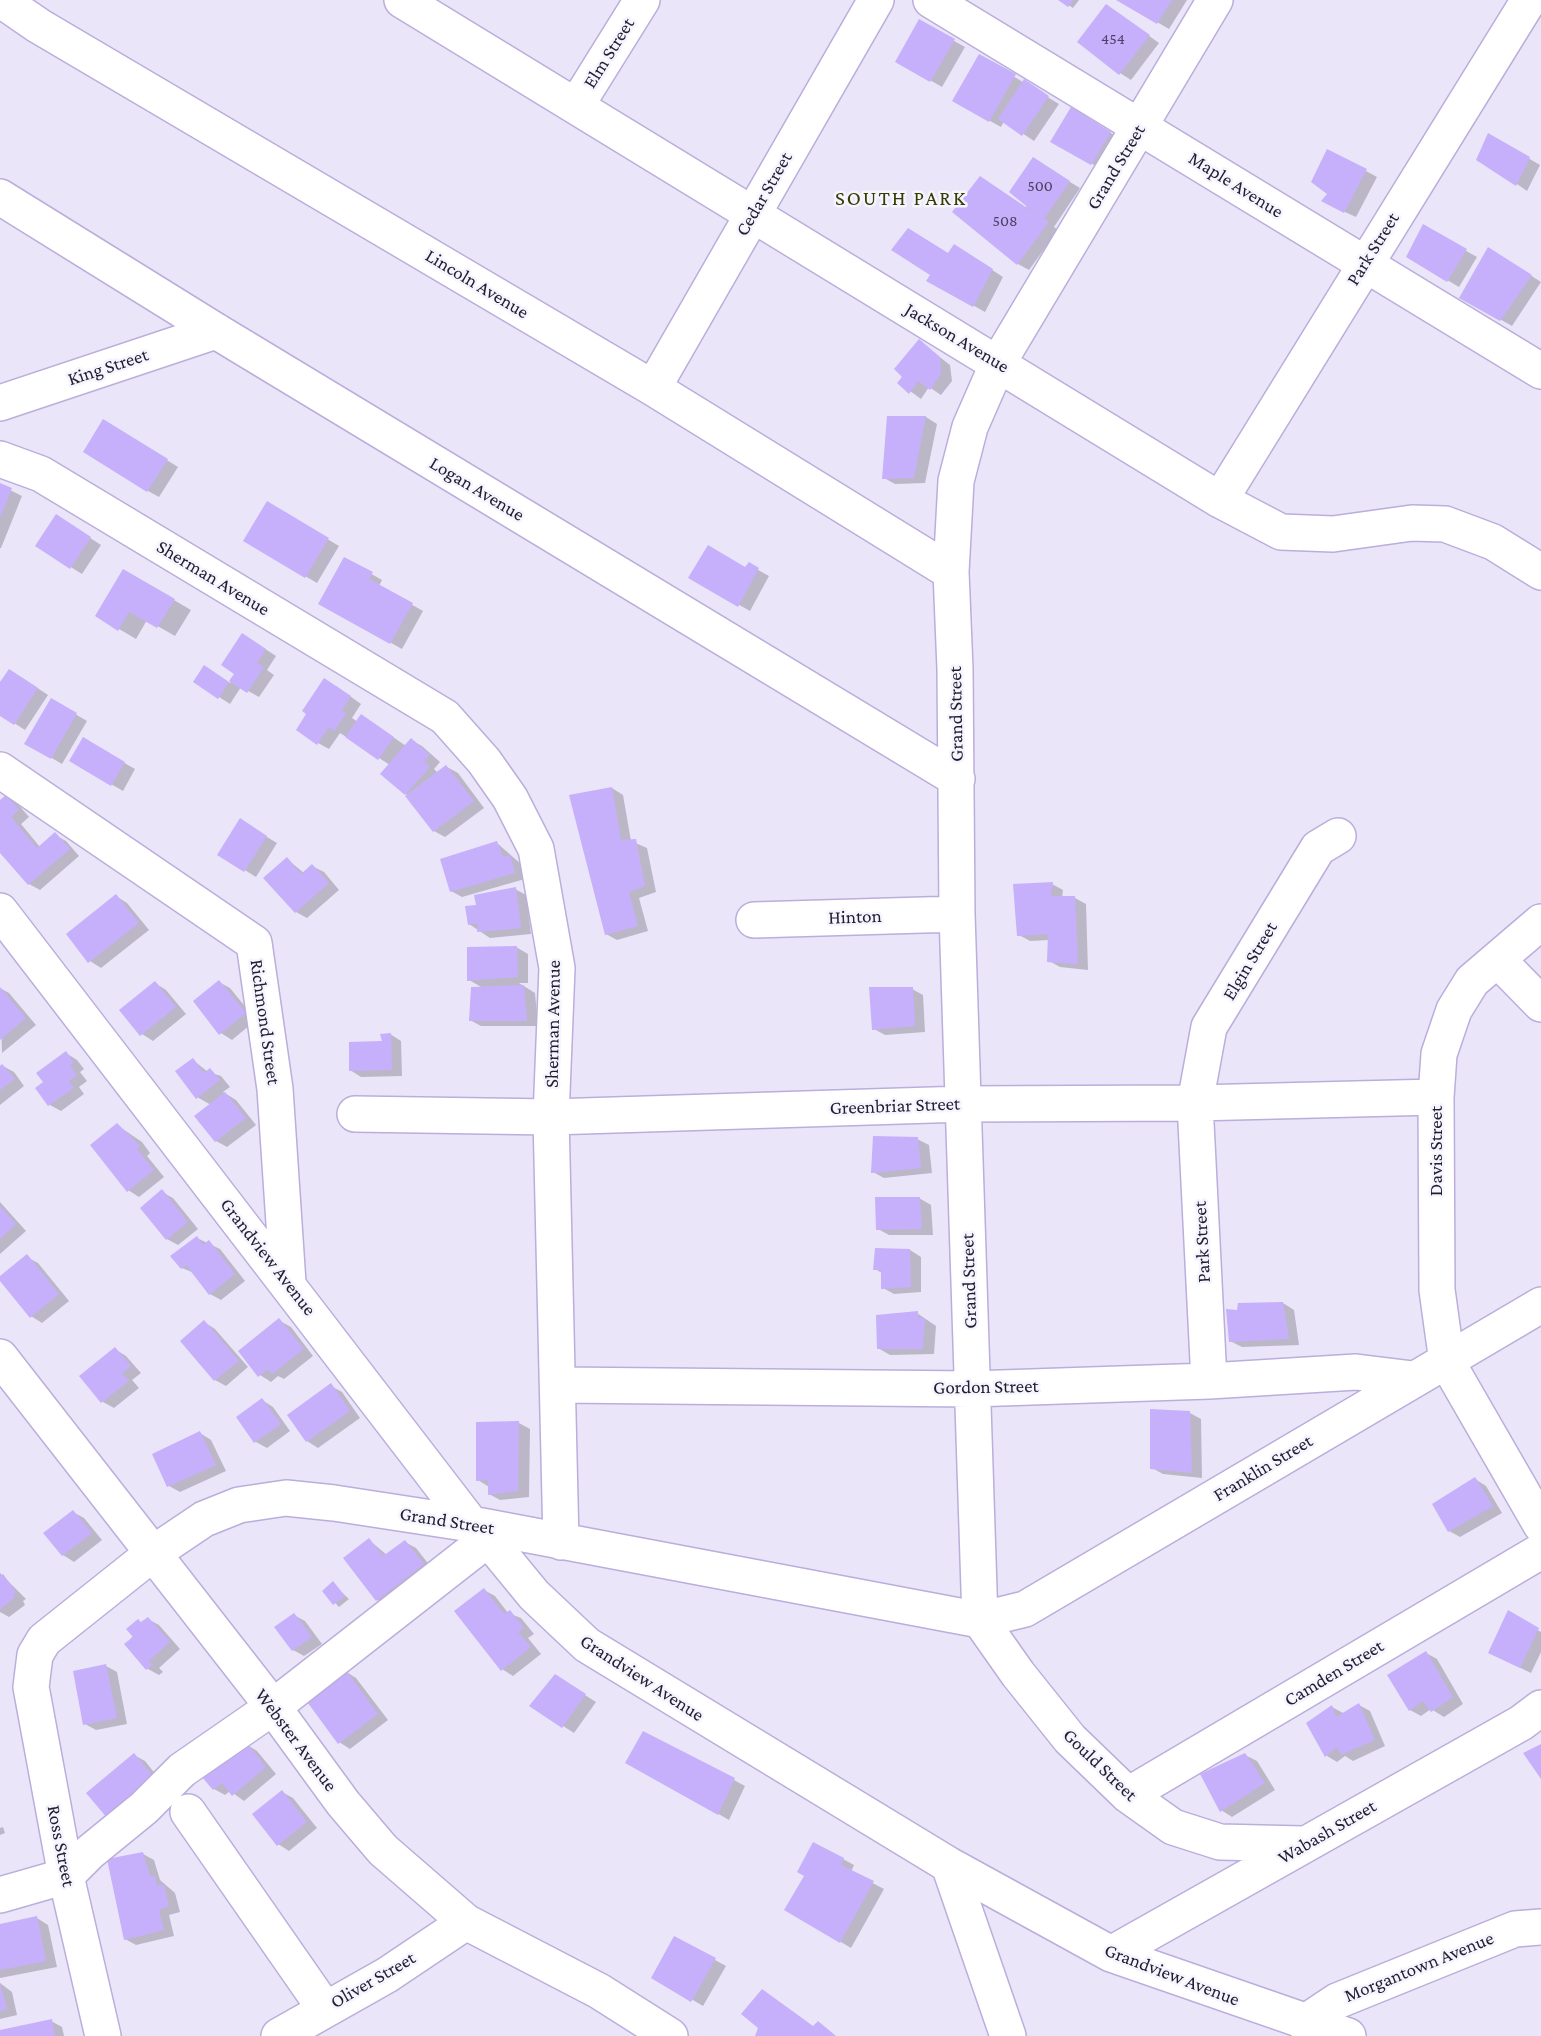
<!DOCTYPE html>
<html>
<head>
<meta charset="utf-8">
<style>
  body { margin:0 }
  canvas { display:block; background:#eae5f8 }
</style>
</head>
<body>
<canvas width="1541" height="2036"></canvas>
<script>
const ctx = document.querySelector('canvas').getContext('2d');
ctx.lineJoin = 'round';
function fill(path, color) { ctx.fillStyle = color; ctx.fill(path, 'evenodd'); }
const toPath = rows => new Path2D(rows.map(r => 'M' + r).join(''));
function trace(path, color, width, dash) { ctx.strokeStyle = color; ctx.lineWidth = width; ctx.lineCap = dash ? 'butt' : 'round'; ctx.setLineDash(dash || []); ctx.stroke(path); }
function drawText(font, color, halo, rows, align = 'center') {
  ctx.font = font + ' "Crimson Pro",serif'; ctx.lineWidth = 5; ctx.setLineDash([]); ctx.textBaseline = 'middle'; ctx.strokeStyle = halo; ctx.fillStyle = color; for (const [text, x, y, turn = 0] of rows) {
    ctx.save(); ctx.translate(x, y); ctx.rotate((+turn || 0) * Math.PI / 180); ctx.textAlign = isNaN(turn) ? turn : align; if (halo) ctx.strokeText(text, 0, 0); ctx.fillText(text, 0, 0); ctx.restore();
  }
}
const shadow = toPath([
  [1061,0,1079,0,1073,8],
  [1119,0,1187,0,1169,29],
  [1117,13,1159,43,1131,80,1120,73],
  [920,22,965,47,942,87,897,61],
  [980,56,1059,104,1034,141,1004,121,1001,127,954,101],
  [1071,110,1121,139,1103,170,1053,141],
  [1489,135,1540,165,1527,191,1517,184],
  [1033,160,1080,188,1054,227,1058,230,1029,270,1018,264],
  [1366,171,1377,177,1356,217,1334,207,1330,194],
  [1424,227,1477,257,1459,287,1408,257],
  [966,253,1003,277,985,312,928,280,948,255],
  [1499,255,1541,282,1512,326,1461,297],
  [919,341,950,365,952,381,941,395,929,387,921,399,899,383],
  [926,417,937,424,925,483,895,484,884,478,888,418],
  [115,428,178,467,159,497,148,491],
  [0,485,22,496,1,548,0,548],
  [268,504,339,546,317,583,245,541],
  [67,523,101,545,82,574,37,546],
  [345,559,382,580,379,586,423,611,402,649,321,604],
  [749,565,769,576,750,611,691,578,745,569],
  [124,571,191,610,175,636,147,620,136,639,97,616],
  [253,641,276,656,267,670,274,675,259,697,241,687,230,704,219,697,215,674,230,683],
  [21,677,48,695,25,730,0,714,0,686],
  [336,686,361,704,352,718,358,722,373,723,406,746,411,740,422,746,440,762,434,769,438,773,447,767,458,773,484,808,445,837,434,831,406,794,390,765,340,733,329,749,318,743],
  [51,700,87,721,62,764,26,743],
  [84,740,135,769,123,791,71,761],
  [612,788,623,795,631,841,647,848,656,892,639,898,648,931,617,940,606,934],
  [6,797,17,803,29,817,21,824,40,847,55,835,66,841,79,856,40,890,29,884,0,850,0,802],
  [240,821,277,843,256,877,219,854],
  [497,843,521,864,525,879,462,897,451,891],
  [287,859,304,873,312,866,324,872,339,890,307,918,296,912],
  [1052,884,1063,890,1062,898,1075,898,1086,904,1088,970,1060,967,1049,961,1050,940,1030,941,1019,935],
  [515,889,526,895,531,934,490,938,469,924,478,907],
  [116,896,127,903,149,930,101,968,90,961],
  [516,947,528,954,528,983,519,983,535,993,538,1026,481,1026,470,1020,483,988,469,980],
  [219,982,230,988,256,1020,232,1040,221,1033],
  [155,983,166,990,186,1014,153,1041,142,1034],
  [0,988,9,993,36,1025,2,1053],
  [912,989,923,995,925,1032,885,1035,874,1029],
  [390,1034,401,1041,402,1076,361,1077,350,1070],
  [66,1053,77,1060,84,1069,80,1072,87,1081,79,1087,84,1094,61,1111,50,1105,46,1083],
  [193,1060,208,1072,221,1076,230,1087,223,1092,236,1100,256,1125,227,1147,216,1141,211,1105,197,1097],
  [3,1066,14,1072,24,1086,0,1105,0,1068],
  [117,1125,142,1142,150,1153,147,1156,164,1177,139,1197,128,1190],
  [917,1139,929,1145,932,1173,884,1178,873,1172],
  [162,1192,173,1198,198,1229,178,1245,167,1239],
  [919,1198,931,1205,933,1235,889,1235,878,1229],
  [0,1202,26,1231,0,1254],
  [197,1238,220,1249,245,1281,221,1300,210,1294,194,1273,182,1268],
  [910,1250,921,1257,921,1292,894,1294,883,1288,882,1273,875,1269],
  [27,1257,38,1263,69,1301,42,1323,31,1316],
  [1283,1303,1294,1310,1299,1345,1242,1347,1230,1341,1238,1312],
  [917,1313,936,1326,934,1354,890,1355,878,1348],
  [280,1321,291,1327,313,1356,284,1379,278,1376,271,1382,260,1375],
  [204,1322,215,1329,248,1367,226,1386,215,1380],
  [115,1349,126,1356,141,1373,132,1380,139,1388,114,1408,103,1402,82,1376],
  [331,1386,342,1392,360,1418,318,1448,307,1441,289,1415],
  [262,1400,273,1407,290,1431,267,1448,256,1442],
  [1190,1413,1201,1419,1202,1478,1163,1474,1152,1468],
  [519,1423,530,1429,529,1497,500,1500,489,1494,489,1487,478,1480],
  [200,1433,211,1440,226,1471,180,1492,169,1486],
  [1475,1479,1486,1486,1502,1513,1460,1537,1449,1531],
  [73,1512,84,1518,102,1540,74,1562,63,1555],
  [369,1540,387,1555,405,1542,416,1548,434,1571,388,1606,377,1600],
  [0,1573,26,1599,23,1601,25,1605,9,1617,0,1612],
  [333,1584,349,1599,339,1607,324,1591],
  [484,1590,495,1596,508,1613,521,1618,534,1634,528,1638,541,1654,513,1676,502,1669],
  [1509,1613,1541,1632,1541,1652,1531,1673,1502,1659],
  [294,1615,305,1621,322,1644,304,1656,293,1650],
  [148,1619,159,1625,180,1649,159,1668,163,1672,159,1675,148,1669,126,1644],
  [1426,1653,1437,1659,1463,1704,1444,1717,1431,1709,1421,1716,1410,1710],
  [106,1666,117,1672,127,1724,96,1730,85,1724],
  [345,1671,356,1678,388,1720,350,1749,339,1742],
  [566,1683,596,1702,574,1733,532,1706],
  [1359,1705,1370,1711,1385,1746,1353,1761,1345,1756,1337,1762,1327,1756,1332,1707,1343,1713],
  [246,1744,257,1751,276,1774,244,1801,230,1791,225,1795,214,1789],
  [134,1755,145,1761,165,1786,109,1817],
  [1245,1755,1257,1761,1275,1790,1232,1817,1221,1810],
  [627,1762,734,1780,745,1786,729,1820],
  [282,1792,293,1798,317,1828,289,1851,278,1844],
  [3,1827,5,1833,0,1835,0,1828],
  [143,1854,154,1860,160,1880,175,1893,180,1912,169,1915,174,1936,136,1945,125,1939],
  [843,1859,854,1865,851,1872,884,1889,851,1948,786,1909],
  [37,1918,48,1925,57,1967,0,1978,0,1926],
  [675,1938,726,1966,703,2006,654,1977],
  [0,1983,12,1992,17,2015,0,2019],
  [51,2021,62,2027,64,2036,0,2036,0,2032]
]);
const building = toPath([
  [1058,0,1073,0,1068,7],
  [1116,0,1172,0,1157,24],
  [1106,4,1150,35,1119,75,1077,42],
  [919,19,955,39,930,82,895,62],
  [979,54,1016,74,989,122,952,101],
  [1024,79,1049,96,1022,136,998,119],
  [1071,107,1111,132,1091,165,1050,142],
  [1488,133,1530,157,1516,186,1476,160],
  [1327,149,1367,169,1344,213,1321,201,1327,194,1311,182],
  [1033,157,1070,181,1044,219,1049,222,1017,265,952,212,980,176,1036,214,1009,192],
  [1423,224,1467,249,1447,282,1406,257],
  [908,228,948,253,954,244,993,269,973,307,926,281,930,275,891,250],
  [1488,247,1532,275,1500,321,1459,298],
  [919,339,940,357,941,374,930,390,918,381,909,394,897,383,902,377,894,369],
  [887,416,926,416,914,478,882,479],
  [103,419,168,459,147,492,83,452],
  [0,483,12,488,0,518],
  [267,501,329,538,305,578,243,541],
  [56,514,91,537,70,569,35,546],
  [708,545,745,567,749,562,759,568,738,607,688,578],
  [344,557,373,572,369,579,413,603,390,644,318,604],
  [123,569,175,599,157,628,129,612,118,631,95,616],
  [242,633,266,649,257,663,264,667,247,693,229,681,234,674,221,665],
  [204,665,229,682,218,699,193,682],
  [9,669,38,688,14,725,0,716,0,682],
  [324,678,351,696,342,710,346,714,334,731,329,727,317,745,296,730,306,714,302,711],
  [51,698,77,713,51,759,24,744],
  [361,714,394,737,378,760,345,737],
  [83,737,125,762,111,786,69,761],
  [411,738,430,755,424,762,430,767,405,795,380,774],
  [446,765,474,801,433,832,405,796],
  [612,787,621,840,636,839,645,886,629,892,638,926,605,935,569,795],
  [6,795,19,810,11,817,37,848,55,832,70,849,28,885,0,853,0,800],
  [240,818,267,836,244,872,217,855],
  [497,841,503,857,510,855,515,873,450,892,440,859],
  [287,857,301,874,312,864,329,883,295,913,263,878],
  [1053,882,1051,896,1075,896,1078,964,1047,962,1048,934,1017,936,1013,884],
  [516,887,521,928,477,932,478,923,468,925,465,906,476,905,474,895],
  [116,894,139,923,88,963,66,934],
  [517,946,518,977,467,981,467,947],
  [219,980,246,1013,219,1035,193,1001],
  [155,981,176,1007,140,1036,119,1010],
  [524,985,527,1021,469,1021,471,987],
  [0,987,26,1018,0,1040],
  [869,987,913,987,915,1026,872,1030],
  [391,1033,392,1070,349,1071,349,1042,382,1041,380,1034],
  [66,1051,74,1063,70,1065,77,1075,69,1081,74,1088,48,1106,35,1088,43,1082,36,1073],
  [193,1058,204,1073,210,1068,220,1080,196,1099,175,1071],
  [2,1064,15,1079,0,1090,0,1066],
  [225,1092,246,1118,215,1142,194,1116],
  [117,1123,140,1146,137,1149,154,1170,127,1192,90,1145],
  [873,1136,918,1137,921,1168,871,1173],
  [162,1189,188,1222,166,1240,140,1208],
  [875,1197,920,1197,922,1229,876,1230],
  [0,1206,16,1224,0,1239],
  [197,1236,203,1245,209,1240,235,1274,209,1295,186,1265,181,1269,170,1256],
  [875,1248,910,1249,911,1287,881,1289,881,1270,873,1270],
  [27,1254,59,1294,30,1318,0,1281,0,1276],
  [1283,1302,1289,1339,1229,1342,1226,1309,1237,1310,1238,1303],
  [918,1311,918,1318,925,1318,923,1349,877,1349,876,1315],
  [279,1318,304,1349,272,1374,268,1369,258,1377,238,1351],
  [204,1320,239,1361,214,1381,180,1341],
  [115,1347,131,1366,122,1373,129,1381,101,1403,79,1376],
  [331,1383,350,1411,306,1442,287,1415],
  [262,1398,281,1424,254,1443,236,1417],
  [1150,1409,1190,1411,1192,1473,1150,1469],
  [519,1421,518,1491,488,1495,488,1480,476,1481,476,1422],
  [200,1431,216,1465,167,1487,152,1454],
  [1475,1477,1493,1506,1448,1532,1432,1504],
  [73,1510,92,1533,62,1556,43,1533],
  [369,1538,383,1556,405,1540,424,1564,376,1601,343,1558],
  [3,1574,16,1592,13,1595,15,1598,0,1609,0,1576],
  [333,1581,345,1596,333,1605,322,1591],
  [484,1588,504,1614,510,1610,524,1628,518,1632,531,1647,501,1671,454,1611],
  [1508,1610,1539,1628,1520,1668,1488,1653],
  [294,1613,312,1637,292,1651,274,1627],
  [148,1617,170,1642,149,1661,153,1665,146,1670,124,1644,133,1637,126,1629,138,1619,141,1622],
  [1426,1651,1453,1697,1431,1712,1423,1701,1409,1711,1387,1675],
  [106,1664,117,1718,83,1725,73,1671],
  [345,1669,378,1714,338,1744,305,1699],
  [555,1674,586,1694,562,1728,529,1706],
  [1359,1703,1375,1740,1341,1755,1337,1747,1325,1757,1306,1723,1332,1705,1336,1717],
  [643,1731,735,1778,718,1815,625,1763],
  [246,1742,266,1767,232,1796,222,1783,213,1790,202,1777],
  [1541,1744,1541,1779,1523,1753],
  [134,1753,155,1779,108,1819,86,1793],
  [1245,1753,1265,1783,1220,1812,1200,1774],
  [282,1790,307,1822,277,1846,252,1814],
  [813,1842,844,1858,841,1865,874,1881,840,1943,784,1910,804,1876,797,1872],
  [143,1852,150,1876,155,1876,157,1886,164,1885,169,1906,159,1910,164,1930,124,1940,107,1859],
  [37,1916,46,1961,0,1970,0,1924],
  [674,1936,716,1958,691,2002,651,1978],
  [0,1983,7,2009,0,2011],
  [762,1989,813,2026,818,2021,836,2036,755,2036,758,2028,741,2014],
  [52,2019,55,2036,0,2036,0,2030]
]);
const minor = toPath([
  [1,0,39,26,653,388,951,572],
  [402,0,1220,500,1281,532,1333,534,1412,523,1445,524,1493,542,1541,572],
  [931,0,1541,371],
  [576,106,642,0],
  [0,197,216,331,957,779],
  [653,388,876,0],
  [0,403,216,331],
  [0,459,41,474,445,717,484,761,510,798,536,849,557,968,551,1117,561,1542],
  [1220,500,1529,0],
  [0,770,254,943,275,1089,288,1283],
  [0,911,471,1524,488,1539,534,1595,587,1645,949,1865,1111,1954,1348,2036],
  [754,920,957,914],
  [1541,922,1472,981,1454,1010,1439,1054,1436,1097,1437,1290,1447,1362,1541,1525],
  [1498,960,1541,1004],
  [355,1114,551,1117,964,1104,1195,1103,1436,1097],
  [0,1357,273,1707,343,1803,383,1850,466,1922,599,1991,670,2036],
  [1209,1381,1195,1103,1209,1027,1318,848,1338,836],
  [559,1385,972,1389,1209,1381,1356,1372,1413,1379],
  [980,1620,957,914,955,669,951,572,956,481,970,427,998,363,1215,0],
  [980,1620,1018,1674,1070,1739,1128,1795,1173,1827,1220,1842,1302,1844],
  [1128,1795,1541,1551],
  [188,1812,325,2009],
  [949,1865,1008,2036],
  [0,1895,66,1876,90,1852,144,1808,182,1770,273,1707,488,1539],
  [1111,1954,1521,1723,1541,1708],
  [1304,2023,1337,2001,1515,1929,1541,1927],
  [103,2036,66,1876,31,1687,35,1655,44,1640,152,1554,204,1519,239,1505,286,1498,334,1503,471,1524,980,1620,1025,1609,1541,1305],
  [279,2036,387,1975,466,1922]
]);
const numberNames = [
  ["454",1113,39],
  ["500",1040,186],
  ["508",1005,221]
];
const streetNames = [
  ["Elm Street",609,53,-58],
  ["Grand Street",1116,167,-59],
  ["Maple Avenue",1236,185,32],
  ["Cedar Street",764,194,-60],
  ["Park Street",1373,249,-58],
  ["Lincoln Avenue",477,284,31],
  ["Jackson Avenue",957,338,31],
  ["King Street",108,367,-18],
  ["Logan Avenue",477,489,31],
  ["Sherman Avenue",213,578,31],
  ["Grand Street",956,714,-91],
  ["Hinton",855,917,-2],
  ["Elgin Street",1250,961,-59],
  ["Richmond Street",265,1022,82],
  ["Sherman Avenue",553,1024,-89],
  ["Greenbriar Street",895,1106,-2],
  ["Davis Street",1436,1151,-90],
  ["Park Street",1202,1242,-93],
  ["Grandview Avenue",268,1257,52],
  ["Grand Street",969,1281,-92],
  ["Gordon Street",986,1387,-1],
  ["Franklin Street",1263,1468,-31],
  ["Grand Street",447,1521,9],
  ["Camden Street",1334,1673,-31],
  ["Grandview Avenue",642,1678,33],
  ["Webster Avenue",296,1740,53],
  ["Gould Street",1100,1765,44],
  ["Wabash Street",1327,1832,-30],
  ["Ross Street",61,1846,79],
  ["Morgantown Avenue",1419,1967,-22],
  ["Grandview Avenue",1172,1975,21],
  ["Oliver Street",373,1980,-30]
];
const neighbourhoodNames = [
  ["SOUTH PARK",901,199]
];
fill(shadow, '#0003');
fill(building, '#c6affb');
trace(minor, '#bbaedc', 38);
trace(minor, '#fff', 35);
drawText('16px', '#4b4261', null, numberNames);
drawText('19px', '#221d2e', '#f6f4fe', streetNames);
ctx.letterSpacing = '2px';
drawText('21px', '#353d00', '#f6f4fe', neighbourhoodNames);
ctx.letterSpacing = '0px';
</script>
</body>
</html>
